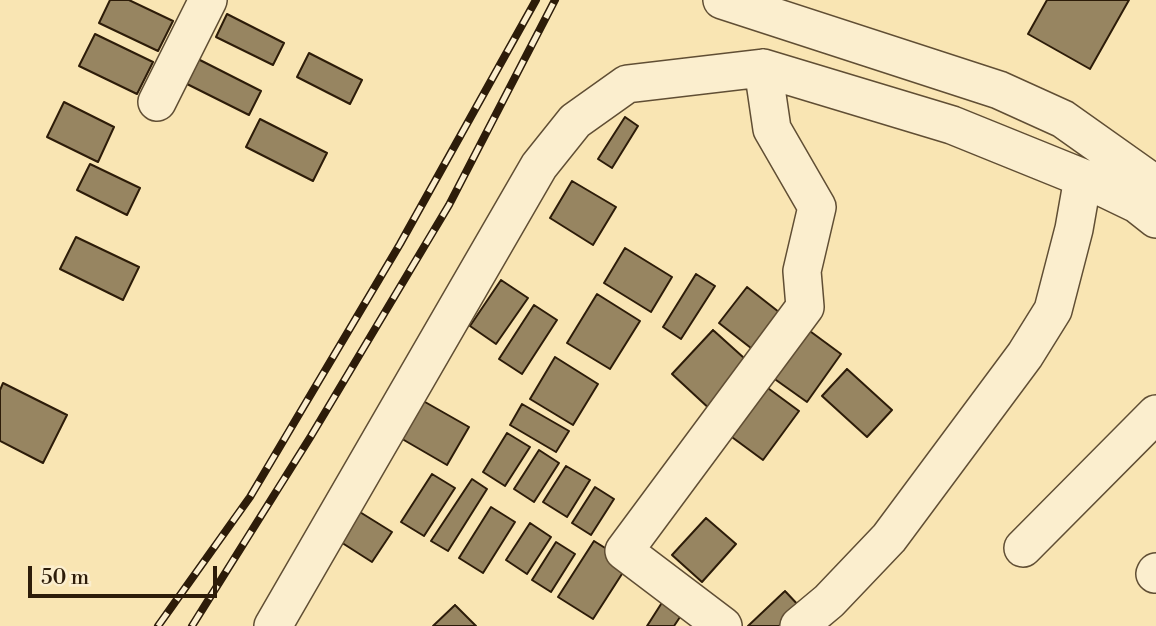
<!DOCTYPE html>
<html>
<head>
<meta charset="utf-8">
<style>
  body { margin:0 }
  #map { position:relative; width:1156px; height:626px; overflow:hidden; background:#f9e5b3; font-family:"Libre Bodoni",serif }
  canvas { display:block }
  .scale { position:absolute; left:28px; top:566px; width:189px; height:32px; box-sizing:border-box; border:4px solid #2d1c09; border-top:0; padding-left:9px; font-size:21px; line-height:24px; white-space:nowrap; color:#2d1c09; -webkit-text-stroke:5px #fbeece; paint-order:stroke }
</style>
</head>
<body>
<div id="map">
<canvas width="1156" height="626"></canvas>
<div class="scale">50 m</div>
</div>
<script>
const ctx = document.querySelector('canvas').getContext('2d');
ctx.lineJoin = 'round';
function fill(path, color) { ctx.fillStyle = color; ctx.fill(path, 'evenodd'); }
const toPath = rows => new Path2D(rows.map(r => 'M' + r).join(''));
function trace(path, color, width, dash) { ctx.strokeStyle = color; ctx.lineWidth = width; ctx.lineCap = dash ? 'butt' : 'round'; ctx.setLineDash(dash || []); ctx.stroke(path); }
const building = toPath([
  [110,0,129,0,173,21,158,51,99,23,110,0],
  [1047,0,1129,0,1090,69,1028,34,1047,0],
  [227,14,284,43,273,65,216,37,227,14],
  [95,34,153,62,137,94,79,66,95,34],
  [309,53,362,80,350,104,297,77,309,53],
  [194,57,261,91,249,115,181,81,194,57],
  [64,102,114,127,98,162,47,137,64,102],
  [625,117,638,126,612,168,598,159,625,117],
  [260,119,327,153,313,181,246,147,260,119],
  [90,164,140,188,127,215,77,190,90,164],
  [572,181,616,207,593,245,550,218,572,181],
  [76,237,139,267,123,300,60,269,76,237],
  [625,248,672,277,651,312,604,283,625,248],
  [696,274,715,286,681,339,663,327,696,274],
  [501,280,528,298,496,344,470,326,501,280],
  [747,287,784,316,756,352,719,323,747,287],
  [597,294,640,321,610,369,567,343,597,294],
  [534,305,557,320,522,374,499,359,534,305],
  [803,326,841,354,807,402,769,375,803,326],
  [713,330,754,367,713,412,672,374,713,330],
  [555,357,598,384,573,425,530,399,555,357],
  [847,369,892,410,867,437,822,396,847,369],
  [3,383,67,415,43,463,0,441,0,390,3,383],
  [761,383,799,411,763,460,725,432,761,383],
  [418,398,469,427,447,465,397,436,418,398],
  [522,404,569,431,556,452,510,425,522,404],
  [507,433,530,447,505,486,483,472,507,433],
  [539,450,559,463,534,502,514,489,539,450],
  [566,466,590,480,567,517,543,502,566,466],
  [432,474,455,488,424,536,401,522,432,474],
  [472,479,487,489,448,551,431,541,472,479],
  [595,487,614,499,591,535,572,523,595,487],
  [491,507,515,522,483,573,459,558,491,507],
  [355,509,392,532,372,562,336,539,355,509],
  [706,518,736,544,702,582,672,555,706,518],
  [530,523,551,537,527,574,506,560,530,523],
  [594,541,629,563,593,619,558,597,594,541],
  [556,542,575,554,551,592,532,580,556,542],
  [785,591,800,607,779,626,748,626,785,591],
  [663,601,682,614,674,626,647,626,663,601],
  [455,605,476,626,433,626,455,605]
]);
const minor = toPath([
  [722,0,999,90,1063,119,1156,185],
  [157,102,208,0],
  [1023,548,1156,414],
  [1155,574,1156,572],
  [273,626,539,166,575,121,627,84,763,68,952,125,1083,178,1137,204,1156,219],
  [723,626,624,551,805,307,802,271,817,207,772,129,763,68],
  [799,626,829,601,889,538,1025,355,1053,310,1074,229,1083,178]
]);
const rail = toPath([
  [158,626,250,497,400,244,536,0],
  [192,626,311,436,449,205,555,0]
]);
fill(building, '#978561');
trace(building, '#2d1c09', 2);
trace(minor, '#604e34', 40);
trace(minor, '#fbeece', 37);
trace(rail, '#2d1c09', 8);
trace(rail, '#fbeece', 5, [16]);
</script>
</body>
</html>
